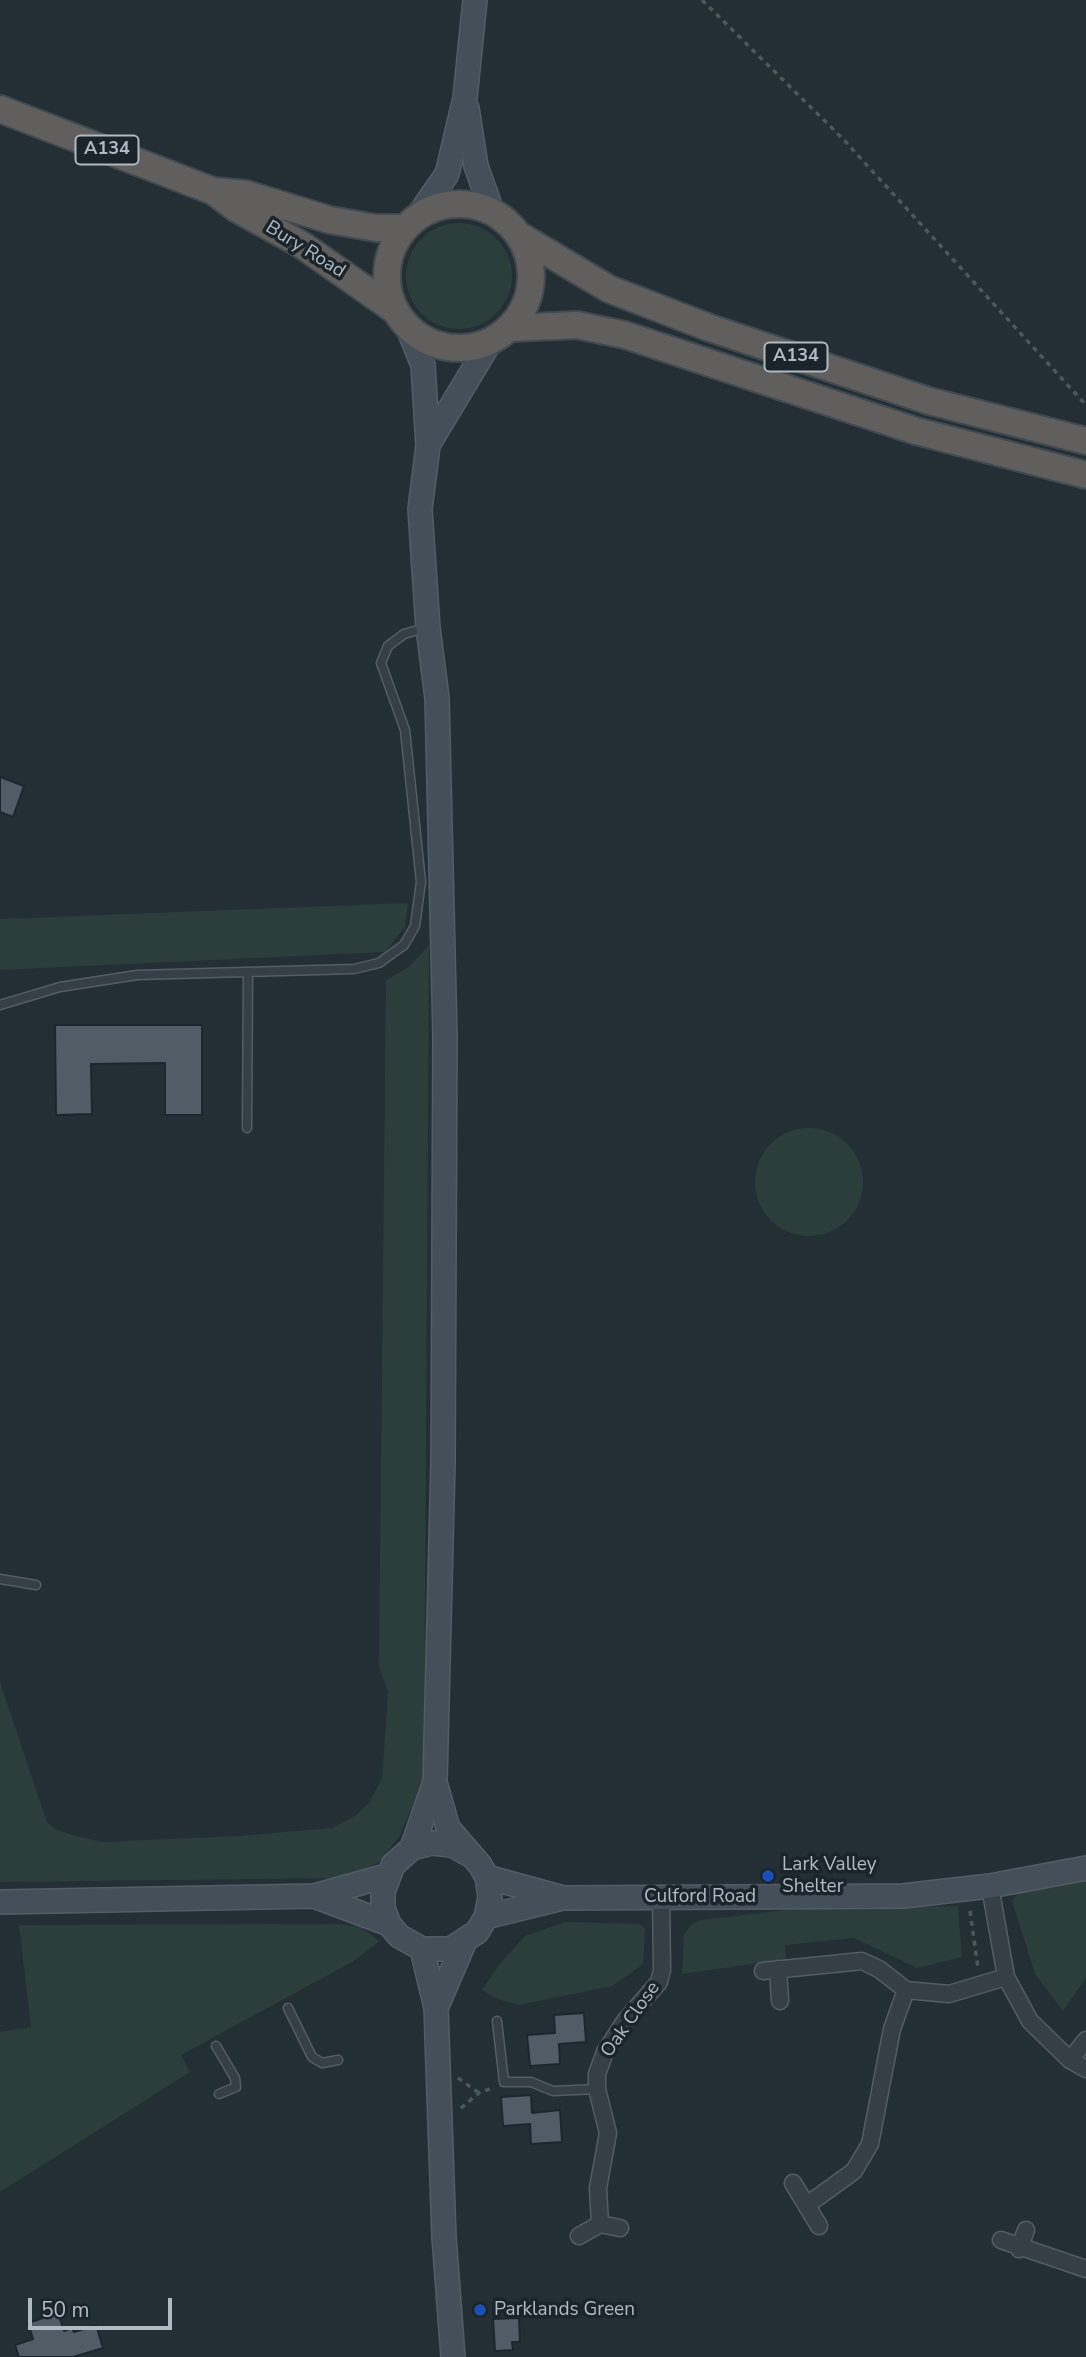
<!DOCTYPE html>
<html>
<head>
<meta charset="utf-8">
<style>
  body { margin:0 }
  #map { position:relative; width:1086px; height:2357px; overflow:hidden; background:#232e35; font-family:"Nunito Sans",sans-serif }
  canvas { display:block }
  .scale { position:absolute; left:28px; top:2298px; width:144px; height:32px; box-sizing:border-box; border:4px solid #b1bac2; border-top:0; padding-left:9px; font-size:21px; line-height:24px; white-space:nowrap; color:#b1bac2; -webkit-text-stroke:5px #1c242b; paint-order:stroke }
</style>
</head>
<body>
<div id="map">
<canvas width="1086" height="2357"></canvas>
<div class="scale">50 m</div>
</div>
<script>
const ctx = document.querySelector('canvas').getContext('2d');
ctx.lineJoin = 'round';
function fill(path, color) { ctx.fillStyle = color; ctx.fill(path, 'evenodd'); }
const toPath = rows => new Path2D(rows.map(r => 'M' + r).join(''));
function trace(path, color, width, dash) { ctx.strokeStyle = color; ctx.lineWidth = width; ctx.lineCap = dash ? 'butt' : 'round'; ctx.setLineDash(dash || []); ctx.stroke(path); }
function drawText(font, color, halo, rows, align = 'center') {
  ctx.font = font + ' "Nunito Sans",sans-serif'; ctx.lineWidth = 7; ctx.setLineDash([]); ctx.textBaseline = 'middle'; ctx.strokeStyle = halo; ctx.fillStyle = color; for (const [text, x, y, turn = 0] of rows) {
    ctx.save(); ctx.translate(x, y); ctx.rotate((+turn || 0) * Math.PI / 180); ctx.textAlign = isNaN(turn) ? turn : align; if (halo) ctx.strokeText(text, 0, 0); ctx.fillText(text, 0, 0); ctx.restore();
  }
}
const green = toPath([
  '406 276a53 53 0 1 1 106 0a53 53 0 1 1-106 0Z',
  [408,903,405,927,385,952,0,970,0,919],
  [429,945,424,1781,399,1837,378,1863,345,1878,0,1882,0,1682,47,1822,55,1829,72,1835,102,1842,238,1836,332,1828,355,1816,369,1803,382,1778,388,1692,379,1666,386,980,409,967],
  '755 1182a54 54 0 1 1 108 0a54 54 0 1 1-108 0Z',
  [1086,1874,1086,1978,1063,2011,1035,1974,1012,1901,1021,1888],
  [958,1906,962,1957,917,1968,854,1938,785,1945,786,1959,682,1974,684,1935,691,1925,700,1920,795,1909],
  [565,1922,639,1924,645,1928,643,1964,612,1986,519,2005,500,2000,482,1990,499,1965,525,1936],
  [337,1924,360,1927,380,1941,352,1962,181,2055,190,2072,0,2192,0,2032,31,2027,19,1925]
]);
const building = toPath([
  [0,777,24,786,13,817,0,812,0,777],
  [55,1025,202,1025,202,1115,165,1115,165,1063,91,1064,92,1114,56,1115,55,1025],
  [584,2013,586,2042,559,2044,560,2064,530,2066,527,2035,555,2033,554,2015,584,2013],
  [531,2095,532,2113,560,2110,562,2142,531,2144,530,2124,503,2126,501,2097,531,2095],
  [58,2313,64,2331,72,2328,74,2332,96,2325,103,2348,73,2357,19,2357,15,2345,33,2339,28,2323,58,2313],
  [519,2318,520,2342,512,2342,513,2350,495,2351,493,2319,519,2318]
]);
const path = toPath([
  [702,0,843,139,1086,405],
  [970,1911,978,1968],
  [458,2078,479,2093],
  [461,2108,479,2093,492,2088]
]);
const service = toPath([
  [0,1005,60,987,137,975,354,969,379,963,404,945,415,926,421,882,405,730,381,663,388,646,404,634,425,628],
  [247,1128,248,972],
  [0,1579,36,1585],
  [288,2008,312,2057,322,2063,338,2060],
  [497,2021,504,2082,531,2082,553,2091,597,2089],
  [216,2046,235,2078,236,2087,219,2094]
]);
const minor = toPath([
  [990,1886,1006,1977,1030,2021,1070,2060,1086,2069],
  [778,1969,780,2001],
  [763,1971,862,1961,879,1969,906,1990],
  [1070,2060,1086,2040],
  [793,2183,819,2226],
  [807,2205,854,2171,870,2144,892,2029,906,1990,949,1994,1006,1977],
  [600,2224,598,2188,608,2133,597,2089,597,2074,605,2052,625,2021,659,1982,662,1970,661,1897],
  [579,2236,600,2224,620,2228],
  [1001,2240,1086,2269],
  [1019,2249,1026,2230]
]);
const secondary = toPath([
  [467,108,476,166,492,211],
  [418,216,447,174,465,98,475,0],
  [408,328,423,365,428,446,420,509,428,628,437,698,445,1037,443,1462,435,1782,448,1828,480,1865,487,1877,490,1897,486,1917,477,1932,451,1949,422,1949,399,1936,389,1924,383,1908,383,1892,393,1865,412,1848,432,1843,452,1845,470,1855],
  [428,445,490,342],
  [412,1848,435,1782],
  [487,1877,560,1897],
  [314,1896,389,1924],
  [0,1902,314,1896,386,1876],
  [486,1917,563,1898,903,1896,990,1886,1086,1868],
  [422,1949,436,2008,444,2237,453,2357],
  [436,2008,464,1943]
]);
const trunk = toPath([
  [0,109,213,191,246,194,330,220,376,228,405,228],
  [216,193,237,209,302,245,396,311],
  '387 276a72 72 0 1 1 144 0a72 72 0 1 1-144 0Z',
  [520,236,609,289,710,328,929,401,1086,441],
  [511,328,577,325,625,335,916,431,1086,475]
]);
const markers = [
  [768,1876,7,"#1a4fb4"],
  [480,2310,7,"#1a4fb4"]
];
const shields = [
  [107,150,63],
  [796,357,63]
];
const shieldNames = [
  ["A134",107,150],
  ["A134",796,357]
];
const streetNames = [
  ["Bury Road",305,250,32],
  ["Culford Road",700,1897],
  ["Oak Close",631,2020,-55]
];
const poiNames = [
  ["Lark Valley",782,1865],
  ["Shelter",782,1887],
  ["Parklands Green",494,2310]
];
fill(green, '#2b3e3b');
fill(building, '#515c66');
trace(building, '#1e262d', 2);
trace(service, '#545d64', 11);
trace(minor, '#545d64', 19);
trace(secondary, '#545d64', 26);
trace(trunk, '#414a51', 30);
trace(path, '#4a5a5a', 3.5, [5, 5]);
trace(service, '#363f46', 8);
trace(minor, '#363f46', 16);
trace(secondary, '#454f59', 23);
trace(trunk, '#605f5d', 26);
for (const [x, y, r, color] of markers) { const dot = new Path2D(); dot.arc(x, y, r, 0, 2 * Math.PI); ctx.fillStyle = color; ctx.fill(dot); trace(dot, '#1c242b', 2.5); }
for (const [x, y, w] of shields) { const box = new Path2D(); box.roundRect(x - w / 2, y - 14.5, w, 29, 5); ctx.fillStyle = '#1c242b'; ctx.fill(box); trace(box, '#b1bac2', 2); }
drawText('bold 18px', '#b1bac2', null, shieldNames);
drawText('19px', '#b1bac2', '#1c242b', streetNames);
drawText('19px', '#b1bac2', '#1c242b', poiNames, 'left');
</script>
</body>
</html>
